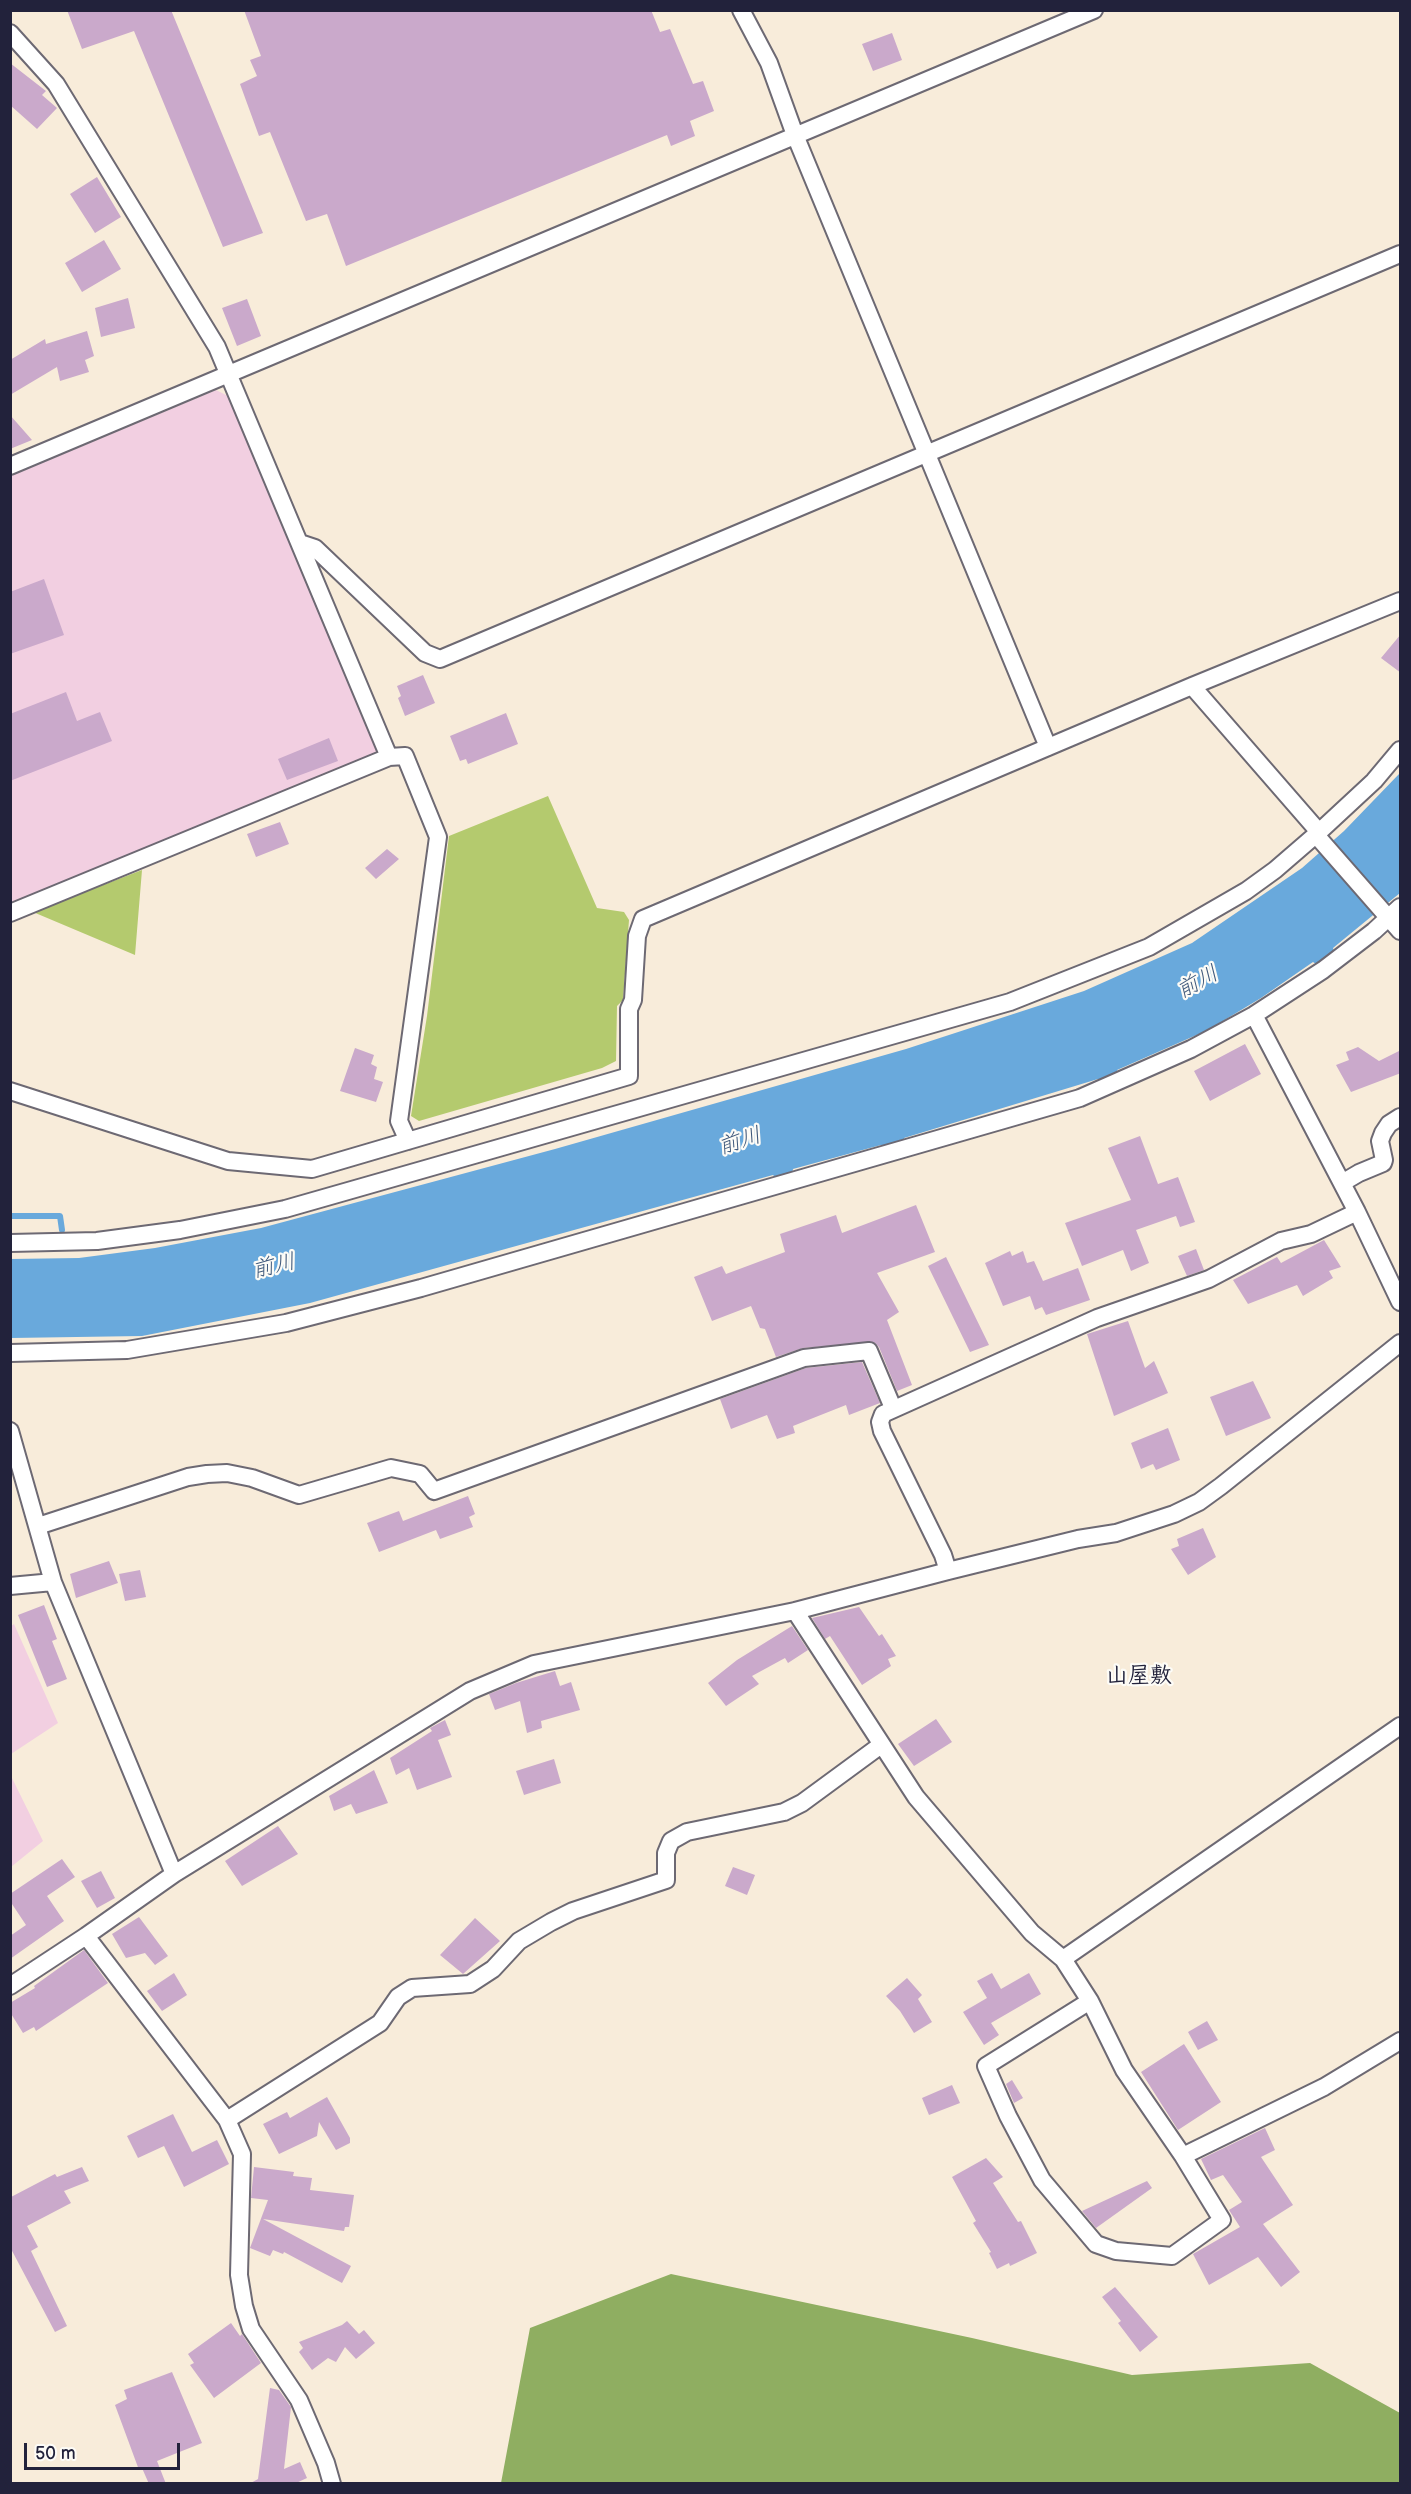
<!DOCTYPE html>
<html>
<head>
<meta charset="utf-8">
<style>
  body { margin:0 }
  #map { position:relative; width:1411px; height:2494px; overflow:hidden; background:#f8ecda; font-family:"Balsamiq Sans",sans-serif }
  canvas { display:block }
  .frame { position:absolute; inset:0; border:12px solid #22223b; pointer-events:none }
  .scale { position:absolute; left:24px; top:2443px; width:156px; height:27px; box-sizing:border-box; border:3px solid #22223b; border-top:0; padding-left:8px; font-size:18px; line-height:21px; white-space:nowrap; color:#22223b; -webkit-text-stroke:4px #fdfcf7; paint-order:stroke }
</style>
</head>
<body>
<div id="map">
<canvas width="1411" height="2494"></canvas>
<div class="frame"></div>
<div class="scale">50 m</div>
</div>
<script>
const ctx = document.querySelector('canvas').getContext('2d');
ctx.lineJoin = 'round';
function fill(path, color) { ctx.fillStyle = color; ctx.fill(path, 'evenodd'); }
const toPath = rows => new Path2D(rows.map(r => 'M' + r).join(''));
function trace(path, color, width, dash) { ctx.strokeStyle = color; ctx.lineWidth = width; ctx.lineCap = dash ? 'butt' : 'round'; ctx.setLineDash(dash || []); ctx.stroke(path); }
function drawText(font, color, halo, rows, align = 'center') {
  ctx.font = font + ' "Balsamiq Sans","Klee One",sans-serif'; ctx.lineWidth = 4.5; ctx.setLineDash([]); ctx.textBaseline = 'middle'; ctx.strokeStyle = halo; ctx.fillStyle = color; for (const [text, x, y, turn = 0] of rows) {
    ctx.save(); ctx.translate(x, y); ctx.rotate((+turn || 0) * Math.PI / 180); ctx.textAlign = isNaN(turn) ? turn : align; if (halo) ctx.strokeText(text, 0, 0); ctx.fillText(text, 0, 0); ctx.restore();
  }
}
const built = toPath([
  [216,390,230,397,378,748,373,756,11,906,11,476],
  [14,1624,58,1723,11,1754,10,1627],
  [11,1776,43,1841,11,1867,10,1867]
]);
const green = toPath([
  [548,796,597,908,624,912,629,920,623,1000,617,1006,616,1061,602,1068,419,1121,411,1116,427,1016,449,836],
  [142,870,135,955,33,912]
]);
const forest = toPath([
  [671,2274,972,2338,1132,2375,1310,2363,1400,2413,1400,2483,501,2483,530,2328]
]);
const water = toPath([
  [1400,773,1400,893,1333,948,1335,954,1319,966,1313,962,1261,998,1208,1030,1117,1070,1119,1075,1102,1081,1098,1079,904,1138,905,1141,885,1149,881,1145,793,1169,792,1174,777,1179,773,1175,310,1303,142,1336,11,1338,10,1259,79,1258,155,1248,261,1228,555,1149,906,1049,1084,991,1192,943,1302,868,1344,831]
]);
const stream = toPath([
  [10,1216,60,1216,62,1230]
]);
const building = toPath([
  [67,10,171,10,263,233,223,247,134,31,82,49],
  [244,10,651,10,660,32,670,29,693,84,703,81,714,111,690,121,695,136,671,146,667,135,346,266,327,214,306,221,270,132,259,136,240,84,257,76,250,60,261,56],
  [892,33,902,60,873,71,862,44],
  [10,63,46,91,42,95,57,108,37,129,10,105],
  [97,177,121,217,95,233,70,194],
  [104,240,121,269,82,292,65,263],
  [128,298,135,328,101,337,95,308],
  [247,299,261,336,237,346,222,308],
  [87,331,94,356,85,360,89,372,60,381,57,367,10,395,10,360,45,339,46,344],
  [10,415,32,440,10,449],
  [44,579,64,635,10,654,10,592],
  [1401,634,1401,673,1381,658],
  [423,675,435,703,405,716,398,698,401,696,397,686],
  [66,692,77,721,100,712,112,741,10,781,10,714],
  [506,713,518,744,468,764,466,759,460,761,450,736],
  [329,738,338,761,287,780,278,759],
  [280,822,289,844,256,857,247,834],
  [387,849,399,859,376,879,365,868],
  [1245,1044,1261,1074,1210,1101,1194,1071],
  [1358,1047,1379,1061,1401,1050,1401,1073,1351,1092,1336,1065,1349,1060,1346,1052],
  [355,1048,374,1055,371,1064,377,1067,374,1079,383,1082,376,1102,340,1091],
  [1140,1136,1158,1184,1178,1177,1195,1222,1180,1227,1176,1216,1136,1230,1149,1263,1131,1271,1123,1250,1082,1266,1065,1223,1131,1200,1108,1148],
  [916,1205,935,1252,877,1273,899,1312,887,1320,912,1385,897,1391,879,1347,874,1342,803,1348,776,1357,765,1329,760,1328,751,1306,712,1321,694,1277,722,1266,726,1274,785,1252,780,1234,836,1215,842,1233],
  [1324,1240,1341,1267,1329,1271,1333,1278,1303,1296,1297,1285,1248,1304,1233,1280,1277,1257,1281,1263],
  [1196,1249,1204,1270,1187,1276,1178,1256],
  [1010,1251,1012,1256,1023,1251,1027,1263,1034,1261,1043,1281,1078,1268,1090,1300,1046,1315,1042,1307,1035,1310,1030,1296,1003,1306,985,1263],
  [946,1257,989,1345,970,1352,928,1266],
  [1128,1321,1145,1368,1154,1361,1168,1393,1114,1416,1087,1334],
  [862,1362,880,1403,849,1415,846,1405,793,1426,795,1433,777,1439,767,1415,731,1429,720,1399,806,1368],
  [1253,1381,1271,1418,1226,1436,1210,1397],
  [1168,1428,1180,1460,1156,1470,1153,1464,1141,1469,1131,1443],
  [468,1496,475,1514,469,1517,473,1527,440,1539,436,1530,379,1552,367,1523,399,1511,403,1521],
  [1203,1528,1216,1557,1188,1575,1171,1549,1179,1546,1177,1539],
  [109,1561,118,1583,76,1598,70,1574],
  [140,1570,146,1597,125,1601,119,1574],
  [44,1605,57,1639,52,1641,67,1679,47,1687,18,1615],
  [859,1607,879,1636,882,1634,896,1656,888,1659,891,1666,862,1685,830,1636,825,1639,812,1618],
  [792,1626,808,1650,788,1663,785,1658,752,1676,759,1684,726,1706,708,1683,737,1660],
  [555,1671,560,1686,571,1682,580,1710,541,1721,542,1728,527,1733,520,1701,495,1710,489,1694,516,1683],
  [936,1719,952,1742,914,1766,898,1744],
  [445,1720,451,1735,438,1740,452,1777,417,1790,409,1768,396,1775,390,1758,432,1731,430,1728],
  [554,1759,561,1783,524,1795,516,1771],
  [374,1770,388,1803,356,1814,351,1804,334,1811,329,1796],
  [278,1826,298,1854,242,1886,225,1861],
  [62,1859,75,1877,47,1896,64,1921,10,1959,10,1936,26,1925,10,1901,10,1894],
  [733,1867,755,1875,747,1895,725,1886],
  [101,1871,115,1898,97,1908,81,1881],
  [139,1917,168,1956,155,1965,145,1953,126,1958,112,1934],
  [475,1918,500,1941,463,1974,440,1955],
  [84,1950,108,1983,36,2031,34,2027,23,2033,10,2012,10,2003,35,1988,34,1986],
  [174,1973,187,1995,162,2011,147,1991],
  [992,1973,1001,1989,1029,1973,1041,1994,991,2023,999,2035,984,2045,963,2012,987,1998,977,1981],
  [907,1978,922,1995,918,1999,932,2022,914,2033,900,2011,886,1996],
  [1207,2021,1218,2040,1198,2050,1188,2032],
  [1184,2044,1221,2102,1178,2130,1141,2072],
  [1012,2080,1023,2098,1014,2103,1006,2084],
  [952,2085,960,2103,929,2115,922,2098],
  [327,2097,350,2138,350,2143,336,2150,319,2122,317,2136,279,2154,263,2124,287,2112,290,2118],
  [173,2114,192,2152,217,2140,229,2164,184,2187,164,2146,138,2158,127,2136],
  [1265,2128,1275,2150,1261,2157,1293,2205,1263,2224,1300,2272,1281,2287,1258,2257,1209,2285,1193,2254,1240,2227,1229,2210,1242,2202,1223,2175,1211,2180,1201,2159],
  [986,2158,1003,2177,993,2183,1018,2222,1021,2221,1037,2253,1010,2266,1009,2263,997,2269,989,2253,991,2252,973,2223,976,2221,952,2177],
  [82,2167,89,2181,64,2191,71,2203,27,2226,38,2247,31,2251,67,2326,55,2332,10,2247,10,2195,11,2197,55,2174,57,2177],
  [254,2167,294,2172,293,2176,312,2178,310,2190,354,2195,349,2227,345,2227,344,2231,263,2219,351,2266,342,2283,284,2252,283,2254,273,2250,270,2256,250,2248,268,2200,251,2198],
  [1147,2181,1152,2188,1096,2228,1082,2211],
  [1115,2287,1158,2337,1140,2352,1118,2323,1121,2321,1102,2297],
  [347,2321,359,2334,364,2330,375,2343,356,2359,345,2347,336,2362,328,2358,312,2370,299,2352,303,2348,299,2342,342,2325],
  [231,2323,240,2336,242,2334,261,2363,214,2398,190,2365,194,2363,188,2354],
  [172,2372,202,2443,157,2461,166,2484,149,2484,142,2468,139,2470,115,2405,127,2399,124,2390],
  [270,2388,279,2390,291,2407,284,2469,300,2462,307,2478,294,2484,249,2484,258,2479]
]);
const path = toPath([
  [10,11,11,10]
]);
const minor = toPath([
  [741,10,769,63,795,135,1048,747],
  [10,33,56,84,217,347,389,757,10,913],
  [10,466,1094,10],
  [300,543,315,548,425,653,440,659,1400,254],
  [1192,686,1319,832],
  [389,757,405,756,438,837,399,1121,408,1141],
  [1316,835,1400,931],
  [1254,1015,1357,1212,1400,1302],
  [10,1091,228,1161,312,1169,629,1076,629,1009,633,1000,637,936,643,919,1192,686,1400,601],
  [1342,1183,1359,1173,1383,1163,1384,1160,1380,1141,1383,1133,1389,1124,1400,1117],
  [10,1243,97,1241,180,1230,285,1209,1010,1002,1149,947,1246,891,1275,870,1319,832,1374,781,1400,750],
  [10,1353,127,1350,286,1323,421,1288,1080,1098,1191,1049,1254,1015,1323,970,1374,931,1400,907],
  [10,1431,53,1582,174,1874],
  [38,1526,188,1477,207,1474,227,1473,252,1478,299,1495,391,1468,420,1474,434,1491,804,1358,869,1351,893,1408],
  [948,1571,943,1555,882,1431,880,1422,883,1414,1097,1318,1209,1279,1281,1241,1311,1234,1357,1212],
  [10,1586,53,1582],
  [795,1611,916,1797,1032,1933,1063,1959,1090,2001,1124,2070,1183,2156,1324,2087,1400,2041],
  [86,1936,227,2120,242,2154,239,2275,244,2306,251,2329,299,2400,326,2463,332,2484],
  [1063,1959,1400,1726],
  [10,1986,86,1936,174,1874,470,1691,534,1664,795,1611,948,1571,1078,1539,1116,1533,1174,1514,1199,1502,1221,1486,1400,1343],
  [1090,2001,986,2066,1008,2116,1042,2180,1096,2244,1116,2251,1172,2256,1222,2220,1183,2156],
  [227,2120,380,2023,398,1997,412,1988,470,1984,493,1969,519,1941,551,1922,573,1911,666,1880,666,1853,671,1841,687,1832,784,1812,802,1803,881,1745]
]);
const waterNames = [
  ["前川",1198,983,-28],
  ["前川",740,1142,-18],
  ["前川",274,1267,-13]
];
const neighbourhoodNames = [
  ["山屋敷",1139,1676]
];
fill(built, '#f2cfe1');
fill(green, '#b4ca6e');
fill(forest, '#8fae61');
fill(water, '#69a9dc');
trace(stream, '#69a9dc', 6);
fill(building, '#caa9cb');
trace(minor, '#6d6973', 20);
trace(path, '#6d6973', 4, [4.5, 4.5]);
trace(minor, '#fff', 16);
drawText('italic 22px', '#3e587b', '#fdfcf7', waterNames);
drawText('bold 22px', '#22223b', '#fdfcf7', neighbourhoodNames);
</script>
</body>
</html>
